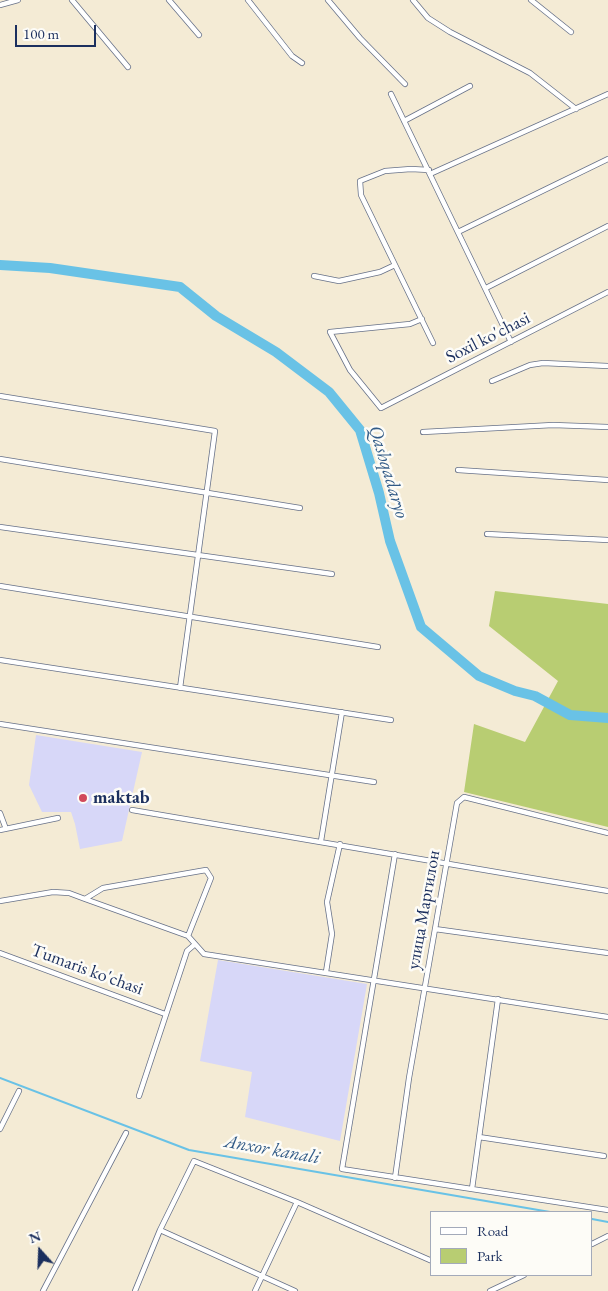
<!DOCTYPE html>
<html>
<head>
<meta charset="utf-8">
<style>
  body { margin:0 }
  #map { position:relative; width:608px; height:1291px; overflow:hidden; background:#f4ebd5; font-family:"EB Garamond",serif }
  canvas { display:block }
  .legend { position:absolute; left:430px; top:1211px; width:162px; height:65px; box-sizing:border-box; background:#fdfcf7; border:1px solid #a3aaba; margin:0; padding:6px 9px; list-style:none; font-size:15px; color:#1b2f5e }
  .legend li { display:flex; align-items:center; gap:10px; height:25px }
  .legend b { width:25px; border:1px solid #a3aaba }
  .north { position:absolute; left:15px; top:1226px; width:50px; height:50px; -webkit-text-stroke:4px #fdfcf7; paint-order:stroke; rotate:340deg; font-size:14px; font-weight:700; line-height:20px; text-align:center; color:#1b2f5e }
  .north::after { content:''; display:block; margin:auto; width:18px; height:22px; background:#1b2f5e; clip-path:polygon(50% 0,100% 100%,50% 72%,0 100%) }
  .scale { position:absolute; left:15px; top:25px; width:81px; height:22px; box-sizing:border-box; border:2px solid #1b2f5e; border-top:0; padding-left:6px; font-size:15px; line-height:18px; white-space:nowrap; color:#1b2f5e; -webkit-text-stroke:4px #fdfcf7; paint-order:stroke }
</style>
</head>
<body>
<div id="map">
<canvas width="608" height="1291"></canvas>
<ul class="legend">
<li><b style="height:6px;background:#fff"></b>Road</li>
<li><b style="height:14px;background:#b8cd72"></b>Park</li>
</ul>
<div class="north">N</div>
<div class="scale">100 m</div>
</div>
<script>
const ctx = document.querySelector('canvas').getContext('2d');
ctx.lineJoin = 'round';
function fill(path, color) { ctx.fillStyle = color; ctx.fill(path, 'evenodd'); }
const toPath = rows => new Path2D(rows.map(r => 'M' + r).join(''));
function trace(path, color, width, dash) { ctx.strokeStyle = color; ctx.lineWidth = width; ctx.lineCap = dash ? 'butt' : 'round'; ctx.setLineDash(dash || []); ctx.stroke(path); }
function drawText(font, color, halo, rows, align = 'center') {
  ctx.font = font + ' "EB Garamond",serif'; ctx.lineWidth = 5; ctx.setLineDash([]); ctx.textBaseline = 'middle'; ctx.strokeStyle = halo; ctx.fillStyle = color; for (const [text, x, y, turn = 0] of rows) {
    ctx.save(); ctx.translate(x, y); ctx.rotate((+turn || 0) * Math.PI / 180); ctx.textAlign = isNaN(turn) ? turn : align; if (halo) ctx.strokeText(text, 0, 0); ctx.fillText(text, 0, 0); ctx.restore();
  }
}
const built = toPath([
  [36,735,142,752,122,841,80,849,75,824,71,812,42,812,29,785],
  [218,960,367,984,340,1141,245,1117,252,1072,200,1061]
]);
const green = toPath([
  [495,591,608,604,608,827,464,792,474,724,525,742,558,681,489,626]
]);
const stream = toPath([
  [0,1078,189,1150,550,1212],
  [592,1219,608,1222]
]);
const river = toPath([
  [0,265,50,268,180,287,216,316,276,352,329,392,360,430,379,493,390,541,421,627,479,676,515,691,535,696,570,715,608,718]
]);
const street = toPath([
  [72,0,128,67],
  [169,0,199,35],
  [248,0,292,56,302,63],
  [328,0,360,38,405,84],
  [413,0,428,18,450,32,530,73,576,109],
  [531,0,571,32],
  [0,5,18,0],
  [391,94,511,342],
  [404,121,470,86],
  [429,170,411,169,385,171,360,181,361,195,433,343],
  [430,174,608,94],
  [458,232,608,159],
  [314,276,339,281,380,272,395,265],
  [486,288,608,226],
  [422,319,410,324,330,332,350,370,381,408,608,292],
  [492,381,530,365,543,363,608,366],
  [0,396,215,431,180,688],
  [423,432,553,425,608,427],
  [0,459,300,508],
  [458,470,608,480],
  [0,527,332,574],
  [487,534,608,540],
  [0,586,378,647],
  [0,660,391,720],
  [0,724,374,782],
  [132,810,608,891],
  [0,813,6,829],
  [0,830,58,818],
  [321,841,342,712],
  [395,854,342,1169,608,1210],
  [85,899,188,936,204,954,608,1017],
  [0,901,53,892,69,893,85,899,103,888,206,870,211,878,188,936],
  [435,929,608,953],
  [0,953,165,1014],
  [326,972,332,934,327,902,340,844],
  [139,1096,187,951,194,945],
  [0,1129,19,1091],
  [479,1137,604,1156],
  [395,1178,409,1078,457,803,464,797,608,833],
  [472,1189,498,999],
  [160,1230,295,1291],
  [592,1244,608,1236],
  [43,1291,126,1133],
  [135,1291,160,1230,194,1161,297,1202,432,1261],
  [255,1291,297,1202],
  [490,1291,524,1275]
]);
const markers = [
  [83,798,5,"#d1495b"]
];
const streetNames = [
  ["Soxil ko'chasi",488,338,-27],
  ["улица Маргилон",424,910,-80],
  ["Tumaris ko'chasi",87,970,20]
];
const poiNames = [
  ["maktab",93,798]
];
const waterNames = [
  ["Qashqadaryo",388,472,73],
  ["Anxor kanali",272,1150,10]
];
fill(built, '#d7d7f8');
fill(green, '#b8cd72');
trace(stream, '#69c2e6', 2);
trace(river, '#69c2e6', 10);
trace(street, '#677188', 6);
trace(street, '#fff', 4.5);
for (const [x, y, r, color] of markers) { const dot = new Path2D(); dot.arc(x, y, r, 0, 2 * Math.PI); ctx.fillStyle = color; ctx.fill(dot); trace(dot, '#fdfcf7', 2); }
drawText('18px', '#1b2f5e', '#fdfcf7', streetNames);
drawText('bold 18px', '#1b2f5e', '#fdfcf7', poiNames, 'left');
drawText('italic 19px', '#325b87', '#fdfcf7', waterNames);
</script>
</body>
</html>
